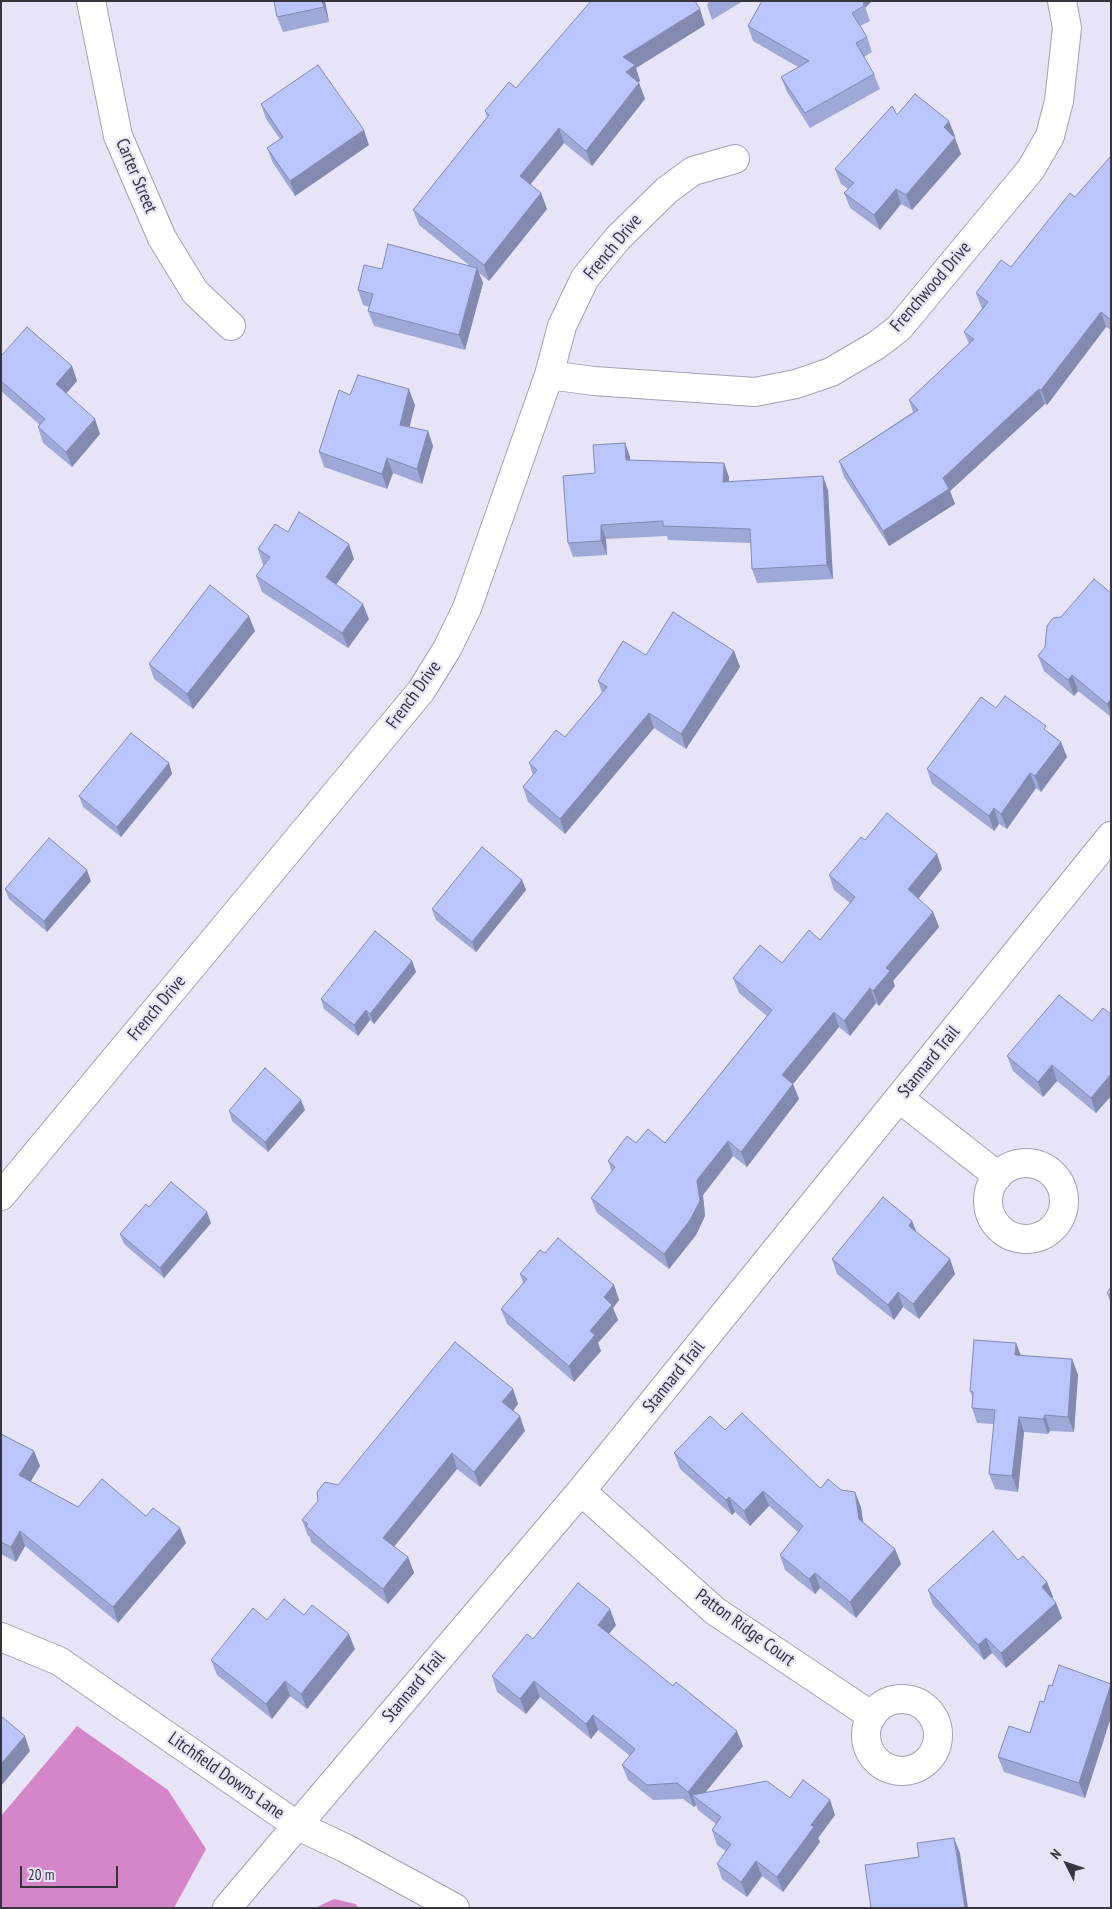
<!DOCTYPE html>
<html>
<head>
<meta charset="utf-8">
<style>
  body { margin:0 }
  #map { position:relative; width:1112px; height:1909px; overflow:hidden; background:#e8e4f8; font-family:"PT Sans Narrow",sans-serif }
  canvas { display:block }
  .frame { position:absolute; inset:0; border:2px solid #36353d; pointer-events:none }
  .north { position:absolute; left:1042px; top:1839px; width:50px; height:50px; -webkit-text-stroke:4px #e8e4f8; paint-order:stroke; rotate:311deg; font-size:14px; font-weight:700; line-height:20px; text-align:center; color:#36353d }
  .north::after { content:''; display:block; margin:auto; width:18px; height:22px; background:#36353d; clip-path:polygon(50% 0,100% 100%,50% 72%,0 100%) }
  .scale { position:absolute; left:20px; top:1866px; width:98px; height:22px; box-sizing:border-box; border:2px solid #36353d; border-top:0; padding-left:6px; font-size:15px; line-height:18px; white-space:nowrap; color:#36353d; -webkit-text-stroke:4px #e8e4f8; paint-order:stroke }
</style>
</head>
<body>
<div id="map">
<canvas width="1112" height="1909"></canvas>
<div class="frame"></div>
<div class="north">N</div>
<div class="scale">20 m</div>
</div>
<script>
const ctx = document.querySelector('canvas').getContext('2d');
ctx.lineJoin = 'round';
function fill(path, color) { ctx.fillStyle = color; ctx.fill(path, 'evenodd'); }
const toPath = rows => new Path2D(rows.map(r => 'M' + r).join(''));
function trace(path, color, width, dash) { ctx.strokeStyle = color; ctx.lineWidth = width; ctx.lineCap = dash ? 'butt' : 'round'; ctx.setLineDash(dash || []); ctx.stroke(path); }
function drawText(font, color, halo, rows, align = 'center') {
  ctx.font = font + ' "PT Sans Narrow",sans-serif'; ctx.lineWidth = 4.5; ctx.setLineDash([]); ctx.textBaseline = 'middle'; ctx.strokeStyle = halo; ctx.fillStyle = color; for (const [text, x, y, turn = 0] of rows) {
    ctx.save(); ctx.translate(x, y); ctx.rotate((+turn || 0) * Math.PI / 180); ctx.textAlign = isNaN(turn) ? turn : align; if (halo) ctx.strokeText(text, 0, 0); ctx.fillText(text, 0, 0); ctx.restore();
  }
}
const forest = toPath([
  [77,1726,168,1790,206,1849,174,1908,1,1908,1,1816],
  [334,1899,356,1904,358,1908,315,1908]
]);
const minor = toPath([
  [91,1,118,136,162,238,195,292,231,326],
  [549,375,594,381,755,392,796,384,831,372,877,345,899,328,997,210,1031,169,1050,136,1059,101,1067,28,1062,1],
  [900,1099,998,1176],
  '988 1201a38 38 0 1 1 76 0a38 38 0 1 1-76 0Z',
  [1,1196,421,691,447,649,467,608,549,375,562,326,585,278,618,238,667,190,693,171,735,159],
  [581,1491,715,1611,872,1716],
  [1,1637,59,1661,298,1826,345,1848,455,1908],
  '866 1735a36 36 0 1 1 72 0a36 36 0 1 1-72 0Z',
  [227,1908,581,1491,1111,836]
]);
const wall = toPath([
  [274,1,325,1,329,22,283,32,277,17],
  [709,1,743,1,712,20,707,5],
  [762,1,872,1,865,8,870,21,860,26,867,37,872,52,864,57,874,74,880,89,810,128,787,92,781,77,798,67,753,41,748,26],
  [705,25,636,68,640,81,638,82,639,83,645,99,592,166,564,143,530,185,541,193,547,209,489,281,479,273,483,283,465,350,374,326,368,311,369,307,363,305,358,290,382,269,470,266,419,225,413,210,487,117,485,111,516,88],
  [261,104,369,145,295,196,273,163,267,148,280,139,266,119],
  [897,115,955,136,954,137,961,154,912,210,901,204,880,230,850,208,844,193,848,189,841,184,835,169],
  [1111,156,1111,330,1106,327,1047,405,1045,404,950,491,955,504,889,546,844,477,839,461,913,412,909,400,969,344,964,332,982,309,976,293,1011,267,1075,197],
  [1,356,72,366,77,381,66,394,100,434,72,467,43,443,38,427,40,425,1,391],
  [350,395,415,405,409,427,428,431,433,446,422,484,393,473,387,489,324,467,319,452],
  [625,443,630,457,630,460,729,477,729,482,828,490,833,579,757,583,752,569,751,543,668,540,667,536,606,539,607,555,573,557,568,543,595,473],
  [288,532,354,559,336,585,369,619,348,648,262,592,256,576,264,565,263,565,258,549],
  [1111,593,1111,717,1078,691,1074,696,1044,671,1038,656,1045,647,1061,617],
  [255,631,193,709,154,679,149,664],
  [734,651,740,667,686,749,654,728,565,834,528,802,523,787,533,775,529,763,565,737,602,693,598,681,646,655],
  [996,708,1048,732,1061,742,1067,757,1041,792,1036,788,1007,829,999,824,994,831,932,784,927,769],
  [169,763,172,774,121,837,83,807,79,796],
  [865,840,937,854,942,869,918,899,933,912,939,927,893,981,895,986,879,1006,876,1003,850,1036,839,1027,793,1084,799,1099,747,1167,733,1156,703,1195,705,1216,696,1235,669,1269,597,1213,591,1198,612,1172,608,1161,636,1143,665,1143,767,1016,739,993,733,978,782,963,820,940,850,903,834,890,829,875],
  [522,880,526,890,476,952,436,920,432,909],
  [91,881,47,932,9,899,5,889],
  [412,961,416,972,374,1024,370,1020,358,1036,324,1009,321,999],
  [1111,1014,1111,1096,1096,1113,1057,1081,1043,1097,1013,1071,1007,1056],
  [305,1110,268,1152,232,1121,229,1111],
  [149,1207,211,1223,164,1278,124,1244,120,1234],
  [912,1221,916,1232,950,1259,955,1274,919,1319,903,1307,894,1320,837,1274,832,1259],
  [545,1253,614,1285,619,1300,613,1308,618,1320,598,1343,601,1351,574,1382,507,1324,501,1309,523,1283,520,1274],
  [1111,1287,1111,1304,1107,1293],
  [1021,1356,1072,1359,1078,1375,1074,1432,1050,1431,1048,1434,1024,1432,1018,1492,995,1489,989,1474,994,1424,977,1423,972,1408,973,1398,970,1391],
  [513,1389,518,1404,513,1411,525,1431,480,1487,457,1469,394,1546,408,1557,414,1573,388,1604,311,1542,310,1537,308,1536,302,1520,338,1485],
  [725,1430,819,1487,861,1507,863,1523,895,1549,901,1564,856,1618,820,1588,815,1594,785,1570,780,1555,798,1532,769,1506,750,1526,735,1512,732,1515,680,1469,674,1453],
  [1,1434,34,1451,40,1466,30,1481,78,1507,146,1516,180,1528,186,1543,118,1623,25,1546,16,1562,1,1554],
  [1018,1560,1047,1582,1053,1597,1052,1598,1056,1603,1062,1618,1006,1668,992,1653,984,1660,933,1605,928,1590],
  [304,1615,355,1649,307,1709,290,1696,272,1719,217,1675,211,1660,267,1620],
  [616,1625,609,1634,743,1746,706,1792,790,1798,830,1800,835,1815,818,1838,820,1842,783,1892,762,1876,747,1897,722,1879,717,1864,726,1851,717,1845,712,1830,716,1824,698,1810,696,1805,694,1807,683,1799,653,1800,628,1780,622,1765,630,1756,598,1730,591,1739,540,1697,526,1714,497,1692,492,1676,533,1639],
  [1111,1684,1111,1717,1085,1798,1004,1772,998,1757,1030,1733,1044,1702,1052,1686]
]);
const shadedWall = toPath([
  [322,1,325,1,329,22],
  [863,1,872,1,865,8,870,21],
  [700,9,705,25,636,68,640,81,632,87,626,72,623,57],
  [639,83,645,99,592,166,586,151],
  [949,121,955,136,949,142,944,127],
  [559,128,564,143,525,191,520,176],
  [364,130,369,145,295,196,290,181],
  [955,138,961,154,912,210,906,195],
  [896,189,901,204,880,230,874,215],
  [541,193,547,209,489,281,484,265],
  [477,268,483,283,465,350,459,335],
  [1101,312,1106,327,1047,405,1041,390],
  [72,366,77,381,61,399,56,384],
  [409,389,415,405,406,441,400,425],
  [1039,389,1045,404,950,491,955,504,889,546,883,531,943,478],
  [95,419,100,434,72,467,66,452],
  [428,431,433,446,422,484,417,469],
  [625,443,630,457,631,474,626,460],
  [387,458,393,473,387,489,382,474],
  [724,463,729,477,728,496,723,482],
  [823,476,828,490,833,579,827,565],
  [601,525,606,539,607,555,601,541],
  [349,544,354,559,331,592,326,577],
  [363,604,369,619,348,648,342,633],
  [249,616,255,631,193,709,187,694],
  [734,651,740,667,686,749,681,734],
  [1072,675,1078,691,1074,696,1068,680],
  [1111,699,1111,713,1107,704],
  [649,713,654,728,565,834,560,819],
  [1061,742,1067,757,1041,792,1035,776],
  [169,763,172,774,121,837,117,827],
  [1030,773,1036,788,1007,829,1001,814],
  [994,808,999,824,994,831,989,816],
  [937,854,942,869,914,904,908,889],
  [87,870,91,881,47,932,44,921],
  [522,880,526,890,476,952,472,942],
  [933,912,939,927,893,981,895,986,879,1006,873,991,886,968],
  [412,961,416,972,374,1024,370,1014],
  [870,988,876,1003,850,1036,844,1021],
  [366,1010,370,1020,358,1036,354,1025],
  [834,1012,839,1027,793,1084,799,1099,747,1167,741,1152,782,1075],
  [1052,1065,1057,1081,1043,1097,1038,1082],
  [1111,1074,1111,1096,1096,1113,1091,1098],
  [301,1100,305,1110,268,1152,265,1142],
  [728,1141,733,1156,703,1195,705,1216,696,1235,669,1269,664,1254,697,1180],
  [207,1212,211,1223,164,1278,160,1268],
  [912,1221,918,1236,909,1226],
  [950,1259,955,1274,919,1319,913,1304],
  [614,1285,619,1300,613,1308,618,1320,598,1343,601,1351,574,1382,569,1366,590,1331,604,1297],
  [898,1292,903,1307,894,1320,888,1305],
  [1016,1343,1022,1358,1015,1355],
  [1072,1359,1078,1375,1074,1432,1068,1417],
  [513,1389,518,1404,508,1417,502,1402],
  [1045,1415,1050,1431,1048,1434,1043,1419],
  [520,1416,525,1431,480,1487,474,1472],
  [1019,1417,1024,1432,1018,1492,1012,1476],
  [34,1451,40,1466,25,1491,19,1475],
  [452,1453,457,1469,389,1553,383,1538],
  [763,1491,769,1506,750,1526,744,1511],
  [855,1492,861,1507,865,1535,859,1519],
  [729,1497,735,1512,732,1515,726,1500],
  [180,1528,186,1543,118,1623,113,1607],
  [20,1531,25,1546,16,1562,11,1547],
  [895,1549,901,1564,856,1618,850,1602],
  [408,1557,414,1573,388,1604,383,1589],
  [815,1573,820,1588,815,1594,809,1579],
  [1047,1582,1053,1597,1047,1602,1042,1587],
  [1056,1603,1062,1618,1006,1668,1001,1653],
  [610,1609,616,1625,604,1640,598,1625],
  [349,1634,355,1649,307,1709,301,1694],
  [986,1638,992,1653,984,1660,978,1645],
  [285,1681,290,1696,272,1719,266,1704],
  [534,1681,540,1697,526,1714,520,1699],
  [1111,1685,1111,1717,1085,1798,1079,1783],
  [593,1715,598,1730,591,1739,586,1724],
  [737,1731,743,1746,699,1800,692,1795,696,1805,694,1807,688,1792],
  [25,1736,30,1751,1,1786,1,1764],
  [830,1800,835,1815,818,1838,820,1842,783,1892,777,1877,811,1825],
  [954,1838,960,1853,968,1908,965,1908],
  [756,1861,762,1876,747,1897,741,1882]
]);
const building = toPath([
  [274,1,322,1,324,7,277,17,274,1],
  [591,1,695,1,700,9,623,57,635,65,626,72,639,83,586,151,559,128,520,176,541,193,484,265,413,210,489,115,485,111,509,82,516,88,591,1],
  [762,1,863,1,864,6,852,13,867,37,856,43,874,74,805,113,781,77,809,61,748,26,762,1],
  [318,65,364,130,290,181,267,148,283,137,261,104,318,65],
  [915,94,949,121,944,127,955,138,906,195,896,189,874,215,844,193,854,183,835,169,892,106,897,115,915,94],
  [1111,156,1111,320,1101,312,1041,390,1039,389,943,478,949,489,883,531,839,461,918,410,909,400,974,339,964,332,988,302,976,293,1001,260,1011,267,1070,193,1075,197,1111,156],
  [388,244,477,268,459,335,368,311,373,294,358,290,364,265,382,269,388,244],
  [27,327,72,366,56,384,95,419,66,452,38,427,45,419,1,381,1,356,27,327],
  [358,375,409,389,400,425,428,431,417,469,387,458,382,474,319,452,339,390,350,395,358,375],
  [625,443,626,460,724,463,723,482,823,476,827,565,752,569,750,529,663,526,663,521,601,525,601,541,568,543,563,476,595,473,593,445,625,443],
  [299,512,349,544,326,577,363,604,342,633,256,576,270,557,258,549,275,524,288,532,299,512],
  [1094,579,1111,593,1111,699,1107,704,1072,675,1068,680,1038,656,1045,647,1047,626,1053,618,1061,617,1094,579],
  [210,585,249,616,187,694,149,664,210,585],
  [673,612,734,651,681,734,649,713,560,819,523,787,537,770,529,763,556,730,565,737,607,687,598,681,623,641,646,655,673,612],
  [1005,696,1046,726,1044,729,1061,742,1035,776,1030,773,1001,814,994,808,989,816,927,769,981,697,996,708,1005,696],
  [131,733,169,763,117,827,79,796,131,733],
  [887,813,937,854,908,889,933,912,886,968,890,971,873,991,870,988,844,1021,834,1012,782,1075,793,1084,741,1152,728,1141,697,1180,700,1201,690,1220,664,1254,591,1198,615,1167,608,1161,627,1136,636,1143,648,1129,665,1143,772,1010,733,978,760,945,782,963,809,930,820,940,855,897,829,875,861,837,865,840,887,813],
  [49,838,87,870,44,921,5,889,49,838],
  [482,847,522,880,472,942,432,909,482,847],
  [375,931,412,961,370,1014,366,1010,354,1025,321,999,375,931],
  [1059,995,1092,1021,1103,1008,1111,1014,1111,1074,1091,1098,1052,1065,1038,1082,1007,1056,1059,995],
  [265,1068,301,1100,265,1142,229,1111,265,1068],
  [171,1182,207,1212,160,1268,120,1234,146,1204,149,1207,171,1182],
  [883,1197,912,1221,909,1226,950,1259,913,1304,898,1292,888,1305,832,1259,883,1197],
  [558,1238,614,1285,604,1297,612,1305,590,1331,595,1335,569,1366,501,1309,527,1279,520,1274,540,1250,545,1253,558,1238],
  [1111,1287,1111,1296,1107,1293,1111,1287],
  [974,1340,1016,1343,1015,1355,1072,1359,1068,1417,1045,1415,1043,1419,1019,1417,1012,1476,989,1474,995,1410,972,1408,973,1392,970,1391,974,1340],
  [455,1342,513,1389,502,1402,520,1416,474,1472,452,1453,383,1538,408,1557,383,1589,325,1543,306,1526,308,1524,302,1520,318,1501,317,1492,325,1482,338,1485,455,1342],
  [742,1413,819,1487,821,1488,828,1479,841,1490,855,1492,859,1519,895,1549,850,1602,815,1573,809,1579,780,1555,803,1526,763,1491,744,1511,729,1497,726,1500,674,1453,710,1416,725,1430,742,1413],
  [1,1434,34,1451,19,1475,78,1507,102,1479,146,1516,153,1508,180,1528,113,1607,20,1531,11,1547,1,1542,1,1434],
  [993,1531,1018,1560,1023,1556,1047,1582,1042,1587,1056,1603,1001,1653,986,1638,978,1645,928,1590,993,1531],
  [578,1583,610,1609,598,1625,673,1686,676,1682,737,1731,688,1792,677,1783,647,1785,622,1765,635,1749,593,1715,586,1724,534,1681,520,1699,492,1676,527,1634,533,1639,578,1583],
  [284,1599,304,1615,312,1605,349,1634,301,1694,285,1681,266,1704,211,1660,253,1608,267,1620,284,1599],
  [1059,1665,1111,1684,1079,1783,998,1757,1009,1726,1030,1733,1040,1701,1044,1702,1049,1685,1052,1686,1059,1665],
  [1,1716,25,1736,1,1764,1,1716],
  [803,1780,830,1800,811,1825,814,1827,777,1877,756,1861,741,1882,717,1864,731,1844,712,1830,721,1817,692,1795,767,1781,790,1798,803,1780],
  [954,1838,965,1908,871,1908,865,1865,919,1857,917,1843,954,1838]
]);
const streetNames = [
  ["Carter Street",136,176,67],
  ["French Drive",613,247,-50],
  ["Frenchwood Drive",931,287,-49],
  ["French Drive",414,695,-54],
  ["French Drive",157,1008,-50],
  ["Stannard Trail",929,1062,-51],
  ["Stannard Trail",674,1377,-51],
  ["Patton Ridge Court",745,1628,36],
  ["Stannard Trail",414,1687,-50],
  ["Litchfield Downs Lane",226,1776,35]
];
fill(forest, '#d586c9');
trace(minor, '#a4a0b3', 30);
trace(minor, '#fff', 28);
fill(wall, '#9fa9d8');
fill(shadedWall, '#828ab0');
fill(building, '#b9c5fb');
trace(building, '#828ab0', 1);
drawText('18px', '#36353d', '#e8e4f8', streetNames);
</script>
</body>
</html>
